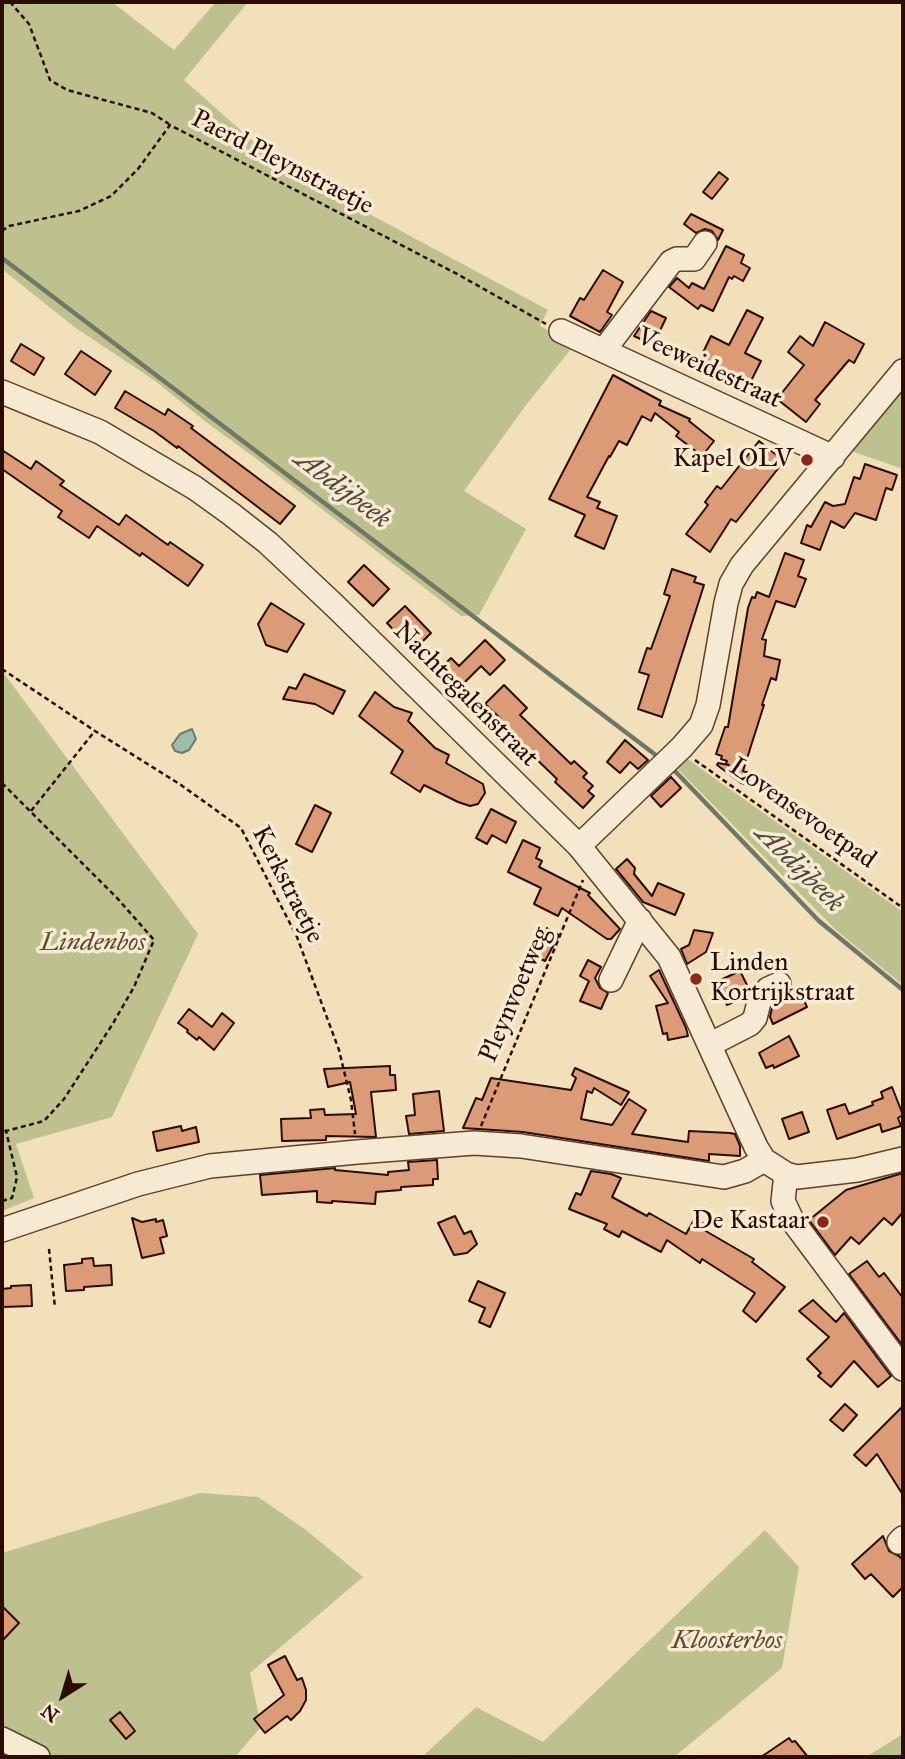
<!DOCTYPE html>
<html>
<head>
<meta charset="utf-8">
<style>
  body { margin:0 }
  #map { position:relative; width:905px; height:1759px; overflow:hidden; background:#f1e0b9; font-family:"IM FELL Great Primer",serif }
  canvas { display:block }
  .frame { position:absolute; inset:0; border:4px solid #2b0c00; pointer-events:none }
  .north { position:absolute; left:28px; top:1661px; width:70px; height:70px; -webkit-text-stroke:5px #f6ebd2; paint-order:stroke; rotate:217deg; font-size:19px; font-weight:700; line-height:28px; text-align:center; color:#2b0c00 }
  .north::after { content:''; display:block; margin:auto; width:24px; height:32px; background:#2b0c00; clip-path:polygon(50% 0,100% 100%,50% 72%,0 100%) }
</style>
</head>
<body>
<div id="map">
<canvas width="905" height="1759"></canvas>
<div class="frame"></div>
<div class="north">N</div>
</div>
<script>
const ctx = document.querySelector('canvas').getContext('2d');
ctx.lineJoin = 'round';
function fill(path, color) { ctx.fillStyle = color; ctx.fill(path, 'evenodd'); }
const toPath = rows => new Path2D(rows.map(r => 'M' + r).join(''));
function trace(path, color, width, dash) { ctx.strokeStyle = color; ctx.lineWidth = width; ctx.lineCap = dash ? 'butt' : 'round'; ctx.setLineDash(dash || []); ctx.stroke(path); }
function drawText(font, color, halo, rows, align = 'center') {
  ctx.font = font + ' "IM FELL Great Primer",serif'; ctx.lineWidth = 7; ctx.setLineDash([]); ctx.textBaseline = 'middle'; ctx.strokeStyle = halo; ctx.fillStyle = color; for (const [text, x, y, turn = 0] of rows) {
    ctx.save(); ctx.translate(x, y); ctx.rotate((+turn || 0) * Math.PI / 180); ctx.textAlign = isNaN(turn) ? turn : align; if (halo) ctx.strokeText(text, 0, 0); ctx.fillText(text, 0, 0); ctx.restore();
  }
}
const green = toPath([
  [2,2,112,2,174,50,216,2,248,2,184,80,263,150,295,174,548,310,540,326,575,344,526,405,464,491,526,529,479,615,461,616,254,457,206,422,154,380,73,326,2,269],
  [903,382,903,469,851,451],
  [2,671,198,934,112,1117,16,1144,34,1198,2,1211],
  [686,758,903,912,903,985,836,930,675,766],
  [200,1493,258,1497,306,1530,363,1577,250,1673,261,1727,235,1757,2,1757,2,1553],
  [765,1530,799,1567,782,1668,674,1757,422,1757,476,1707,543,1742],
  [903,1734,903,1757,866,1757]
]);
const water = toPath([
  [192,729,196,739,189,750,182,753,175,751,172,745,180,734,192,729]
]);
const stream = toPath([
  [2,258,657,756],
  [673,769,819,921,903,990]
]);
const building = toPath([
  [719,172,728,179,712,199,703,192,719,172],
  [691,214,723,230,718,240,712,231,705,229,696,233,684,224,691,214],
  [726,246,744,255,741,263,750,268,743,281,734,276,732,279,729,277,713,311,701,305,698,309,669,287,677,278,689,288,692,283,704,289,726,246],
  [603,270,623,282,607,312,612,315,600,332,570,316,580,298,584,300,603,270],
  [747,310,763,318,745,353,761,361,746,391,696,367,711,336,729,345,747,310],
  [651,311,666,318,653,345,634,336,651,311],
  [825,322,864,344,854,363,849,360,815,400,820,404,806,422,777,399,804,365,788,352,800,336,813,346,825,322],
  [21,344,44,358,34,375,11,361,21,344],
  [81,351,111,371,95,395,65,374,81,351],
  [613,375,661,401,659,405,690,419,689,421,714,441,702,456,676,436,679,432,655,413,651,421,642,416,627,445,619,441,610,457,609,456,587,497,600,502,597,508,617,516,604,549,575,536,585,515,549,499,613,375],
  [125,391,165,415,168,409,193,426,191,428,295,506,280,524,178,446,177,448,154,431,115,408,125,391],
  [759,441,784,461,736,522,731,519,710,552,686,534,708,505,705,502,717,486,721,489,759,441],
  [2,450,31,469,36,461,64,481,60,485,119,525,126,515,168,545,170,542,203,565,188,586,142,553,140,556,97,526,89,538,58,517,62,511,2,469,2,450],
  [865,464,897,475,892,490,886,488,876,520,855,513,844,528,831,521,820,550,801,543,807,525,811,527,825,502,833,506,845,504,854,477,860,479,865,464],
  [785,553,804,560,798,576,806,579,795,607,776,601,762,639,766,640,764,656,780,660,776,680,771,678,762,705,764,705,743,771,753,774,750,785,741,783,717,765,718,763,729,765,726,764,727,761,721,759,722,756,716,754,725,727,728,727,748,608,752,597,755,598,757,592,769,597,785,553],
  [364,565,389,589,373,606,348,582,364,565],
  [672,569,696,577,694,582,704,585,662,717,638,709,649,675,639,672,647,648,651,649,670,596,664,594,672,569],
  [271,603,304,624,287,652,266,645,258,624,271,603],
  [405,606,431,633,413,651,387,623,405,606],
  [485,640,505,660,490,675,481,666,455,692,436,673,451,658,459,666,485,640],
  [304,674,345,691,333,714,315,704,283,699,289,687,296,689,304,674],
  [504,685,527,708,520,715,571,764,574,761,587,773,583,777,593,786,588,791,594,796,583,808,555,782,557,779,498,722,501,719,485,704,504,685],
  [375,692,394,707,412,713,408,721,435,748,449,755,446,763,483,784,485,793,478,804,470,806,458,802,424,785,420,792,391,773,403,751,359,716,375,692],
  [625,740,648,760,638,769,630,762,620,773,607,762,625,740],
  [671,777,681,788,661,807,651,796,671,777],
  [315,805,331,813,312,852,296,844,315,805],
  [491,809,516,822,506,843,492,835,487,844,476,838,491,809],
  [523,840,540,848,536,858,542,861,539,867,590,893,588,895,620,929,611,939,607,939,562,908,558,916,534,904,541,888,508,872,523,840],
  [627,859,635,868,634,874,652,896,658,883,684,894,675,915,643,902,616,869,627,859],
  [547,928,559,935,545,961,533,955,547,928],
  [694,930,713,933,706,952,687,964,681,949,689,945,694,930],
  [588,960,601,967,595,978,600,988,608,993,601,1009,580,1001,589,981,580,976,588,960],
  [659,970,686,1028,688,1036,668,1040,667,1033,663,1034,656,1006,668,1003,650,976,659,970],
  [740,971,750,991,746,996,727,1005,716,982,740,971],
  [790,993,794,1000,802,996,807,1007,773,1024,770,1017,772,1008,777,1000,790,993],
  [189,1009,212,1027,222,1013,234,1023,214,1050,199,1037,197,1040,187,1032,188,1030,178,1023,189,1009],
  [789,1036,799,1056,774,1068,773,1065,766,1068,759,1053,789,1036],
  [390,1066,390,1075,395,1075,396,1090,371,1092,376,1137,326,1136,326,1140,282,1141,281,1119,311,1118,310,1110,324,1109,325,1115,356,1114,350,1082,328,1087,324,1069,390,1066],
  [575,1068,629,1092,621,1105,594,1088,592,1093,587,1091,581,1119,612,1125,629,1099,646,1110,632,1134,688,1142,689,1131,730,1133,735,1134,740,1146,740,1156,709,1154,709,1161,523,1132,463,1128,476,1098,482,1100,491,1078,571,1090,576,1078,572,1075,575,1068],
  [892,1087,903,1115,898,1118,901,1126,882,1132,880,1124,837,1139,827,1110,845,1104,849,1114,873,1105,872,1102,883,1098,881,1092,892,1087],
  [439,1091,444,1131,409,1134,406,1116,415,1115,413,1094,439,1091],
  [802,1112,809,1132,789,1139,782,1119,802,1112],
  [181,1126,182,1131,196,1127,199,1142,157,1151,153,1132,181,1126],
  [437,1160,438,1179,433,1179,433,1185,401,1187,401,1190,376,1192,375,1204,332,1201,332,1203,317,1202,317,1191,262,1195,260,1175,335,1168,335,1170,388,1175,388,1172,409,1170,408,1162,437,1160],
  [591,1171,611,1174,621,1178,612,1197,647,1216,649,1213,686,1234,695,1218,706,1225,704,1230,754,1259,752,1262,785,1287,756,1322,743,1311,755,1293,702,1259,700,1263,667,1240,661,1252,622,1231,619,1237,604,1229,607,1224,569,1209,576,1193,581,1195,591,1171],
  [903,1173,903,1212,892,1225,884,1218,859,1244,851,1237,835,1255,809,1220,846,1190,903,1173],
  [455,1216,464,1234,471,1231,477,1244,467,1253,454,1255,438,1223,455,1216],
  [132,1218,142,1222,156,1219,156,1222,163,1220,167,1236,160,1238,164,1253,142,1258,132,1218],
  [93,1258,94,1266,111,1265,112,1285,84,1287,84,1290,66,1291,64,1265,82,1263,82,1259,93,1258],
  [867,1261,879,1277,884,1273,903,1298,903,1346,849,1274,867,1261],
  [478,1281,505,1293,490,1327,479,1322,485,1308,469,1301,478,1281],
  [31,1285,32,1306,2,1307,2,1289,11,1288,11,1286,31,1285],
  [813,1300,836,1322,844,1313,891,1376,878,1387,854,1361,831,1387,818,1376,821,1373,807,1359,829,1337,799,1311,813,1300],
  [845,1404,857,1415,843,1431,830,1420,845,1404],
  [903,1406,903,1495,877,1454,866,1466,854,1455,903,1406],
  [883,1536,889,1551,899,1556,903,1560,903,1587,893,1597,871,1574,865,1579,852,1564,883,1536],
  [2,1606,19,1623,2,1641,2,1606],
  [285,1656,297,1680,302,1678,306,1690,306,1700,300,1711,291,1720,287,1716,265,1733,254,1719,284,1695,268,1665,285,1656],
  [120,1712,135,1731,126,1739,110,1720,120,1712],
  [789,1738,792,1742,795,1741,808,1757,761,1757,789,1738]
]);
const path = toPath([
  [10,2,29,24,50,80,67,90,152,113,169,124],
  [2,231,9,226,79,211,111,196,138,169,170,125,459,275,546,324],
  [2,669,95,731,181,785,241,828,297,937,339,1050,351,1100,355,1134],
  [695,760,903,908],
  [2,783,118,899,154,940,134,987,112,1025,64,1099,44,1121,6,1131,2,1129],
  [31,811,94,732],
  [481,1126,583,880],
  [2,1201,12,1198,17,1177,6,1131],
  [49,1249,55,1308]
]);
const minor = toPath([
  [561,331,833,457],
  [604,350,671,262,677,259,694,259,705,243],
  [2,392,100,432,195,488,231,514,268,543,335,606,579,846,669,957,756,1147,764,1160,786,1174,797,1177,857,1170,903,1159],
  [579,846,682,747,701,725,708,705,726,603,731,584,742,565,903,371],
  [611,980,640,920],
  [711,1044,750,1024,755,1018,759,1002,768,989,779,984],
  [786,1174,783,1201,792,1220,903,1369],
  [2,1230,138,1184,210,1166,357,1152,474,1143,521,1146,724,1177,745,1171,764,1160],
  [899,1542,903,1538],
  [2,1739,38,1757]
]);
const markers = [
  [807,460,7,"#8f2418"],
  [696,979,7,"#8f2418"],
  [823,1222,7,"#8f2418"]
];
const streetNames = [
  ["Paerd Pleynstraetje",282,163,27],
  ["Veeweidestraat",709,369,25],
  ["Nachtegalenstraat",465,695,45],
  ["Lovensevoetpad",802,814,35],
  ["Kerkstraetje",287,885,63],
  ["Pleynvoetweg",516,995,-67]
];
const poiNames = [
  ["Kapel OLV",793,460],
  ["Linden",710,964,"left"],
  ["Kortrijkstraat",710,994,"left"],
  ["De Kastaar",809,1222]
];
const parkNames = [
  ["Lindenbos",93,944],
  ["Kloosterbos",727,1642]
];
const waterNames = [
  ["Abdijbeek",342,490,37],
  ["Abdijbeek",799,869,45]
];
fill(green, '#bdc18d');
fill(water, '#9cbeaa');
trace(water, '#6f7766', 2);
trace(stream, '#6f7766', 4.5);
fill(building, '#db9b77');
trace(building, '#2b0c00', 2);
trace(minor, '#5c412e', 26);
trace(path, '#2b0c00', 2.5, [5, 3.5]);
trace(minor, '#f6ebd2', 23);
for (const [x, y, r, color] of markers) { const dot = new Path2D(); dot.arc(x, y, r, 0, 2 * Math.PI); ctx.fillStyle = color; ctx.fill(dot); trace(dot, '#f6ebd2', 2.5); }
drawText('26px', '#2b0c00', '#f6ebd2', streetNames);
drawText('26px', '#2b0c00', '#f6ebd2', poiNames, 'right');
drawText('italic 26px', '#5e4b31', '#f6ebd2', parkNames);
drawText('italic 28px', '#534a3c', '#f6ebd2', waterNames);
</script>
</body>
</html>
